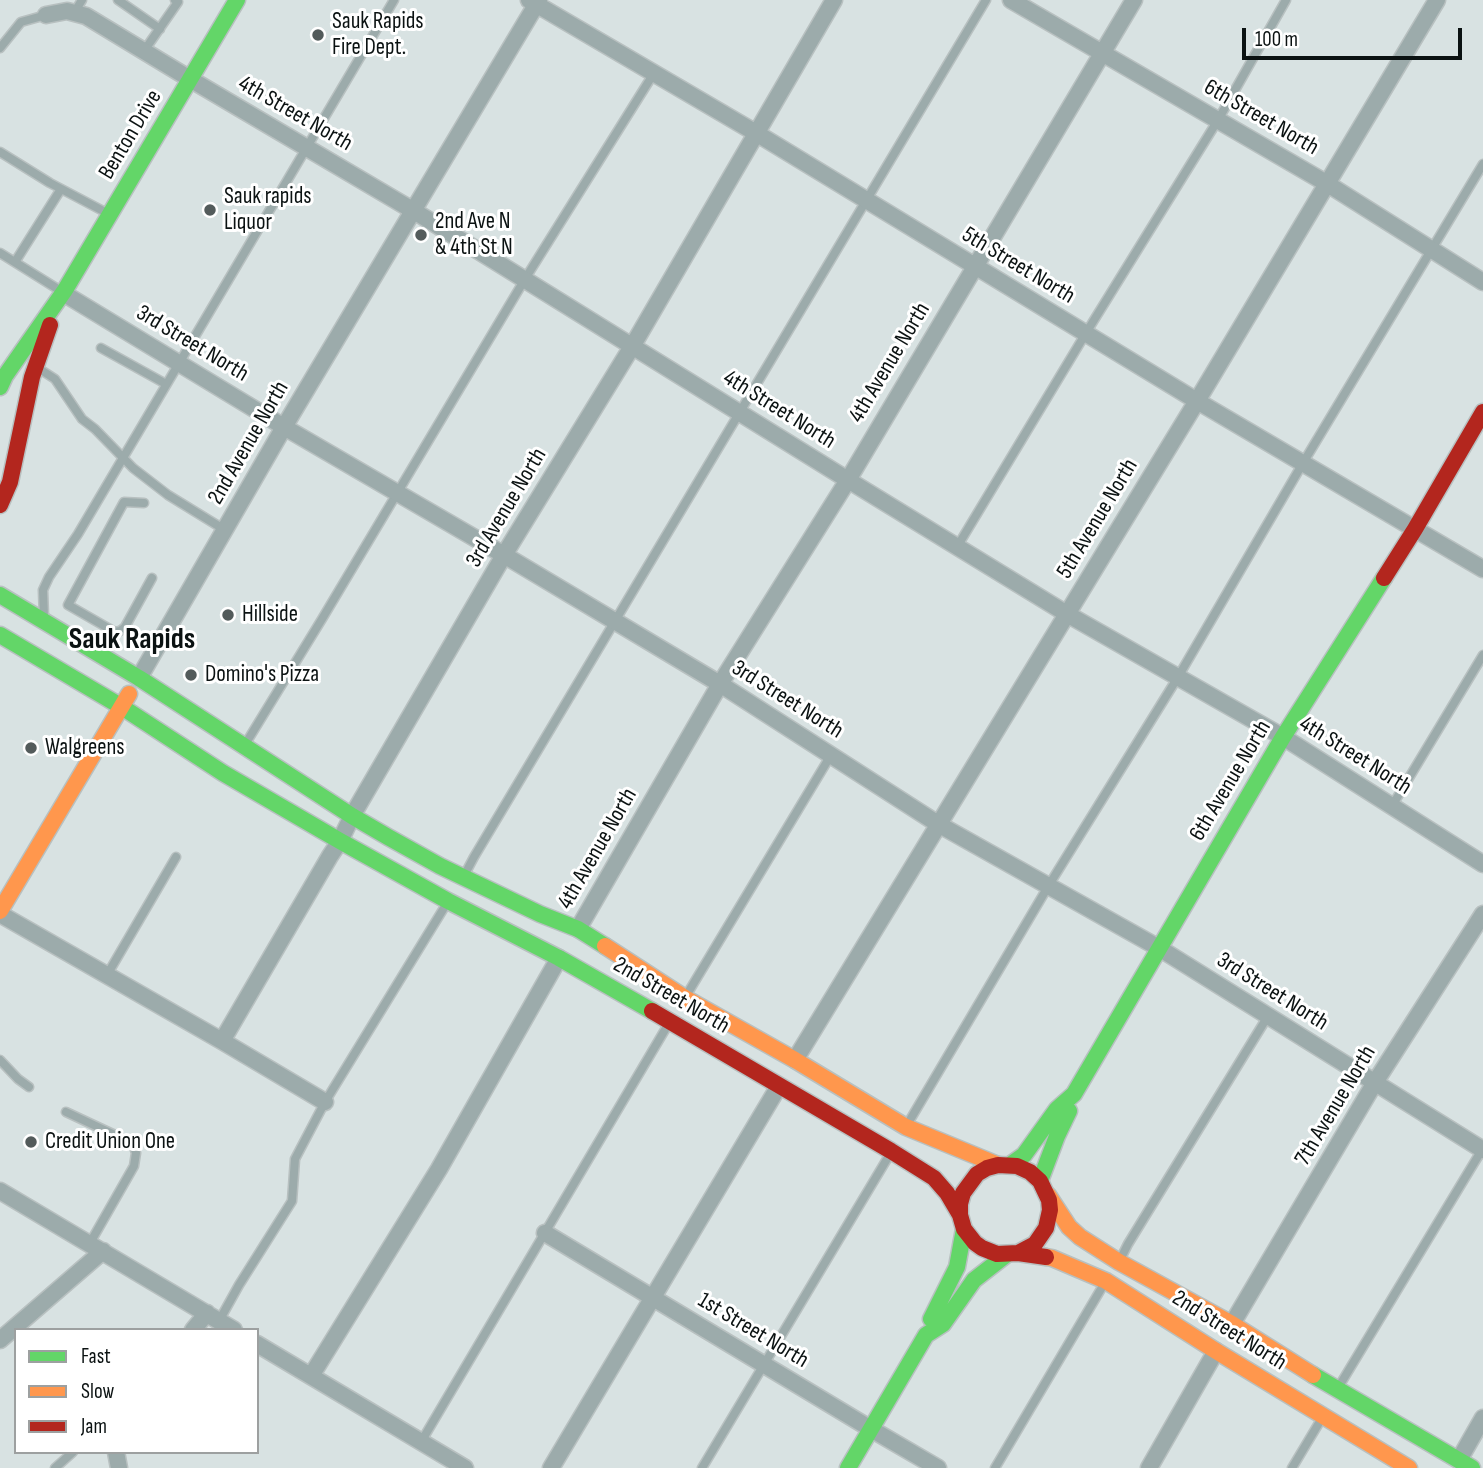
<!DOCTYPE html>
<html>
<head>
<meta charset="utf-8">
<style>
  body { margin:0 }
  #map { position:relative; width:1483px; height:1468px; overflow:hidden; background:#d8e2e2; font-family:"Sofia Sans Condensed",sans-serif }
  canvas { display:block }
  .legend { position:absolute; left:14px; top:1328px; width:245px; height:126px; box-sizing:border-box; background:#fff; border:2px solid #9da0a0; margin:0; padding:9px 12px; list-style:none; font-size:21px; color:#0b1212 }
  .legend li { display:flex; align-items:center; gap:14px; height:35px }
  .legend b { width:35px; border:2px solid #9da0a0 }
  .scale { position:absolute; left:1242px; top:28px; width:220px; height:32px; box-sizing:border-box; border:4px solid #0b1212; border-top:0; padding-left:9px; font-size:21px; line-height:24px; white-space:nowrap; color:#0b1212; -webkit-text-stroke:5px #fff; paint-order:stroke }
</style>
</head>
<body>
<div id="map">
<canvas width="1483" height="1468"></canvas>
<ul class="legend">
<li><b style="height:9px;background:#63d668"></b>Fast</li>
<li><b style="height:9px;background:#ff974d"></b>Slow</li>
<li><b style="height:9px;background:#b3261e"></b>Jam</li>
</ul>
<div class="scale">100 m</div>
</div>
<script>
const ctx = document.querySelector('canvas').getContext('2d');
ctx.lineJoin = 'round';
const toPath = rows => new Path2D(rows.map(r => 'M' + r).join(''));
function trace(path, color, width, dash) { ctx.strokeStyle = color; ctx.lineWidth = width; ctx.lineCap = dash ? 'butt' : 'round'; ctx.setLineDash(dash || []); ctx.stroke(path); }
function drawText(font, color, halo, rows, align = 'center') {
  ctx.font = font + ' "Sofia Sans Condensed",sans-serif'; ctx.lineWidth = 6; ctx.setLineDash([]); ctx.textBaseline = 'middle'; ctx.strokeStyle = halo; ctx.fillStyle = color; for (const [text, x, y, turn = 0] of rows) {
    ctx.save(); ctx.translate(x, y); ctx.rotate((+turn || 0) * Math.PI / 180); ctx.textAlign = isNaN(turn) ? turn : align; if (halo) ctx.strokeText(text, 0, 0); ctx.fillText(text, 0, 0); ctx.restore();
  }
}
const lane = toPath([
  [118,0,160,29],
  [74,13,82,0],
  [0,48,21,22,46,15],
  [144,51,178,2,175,0],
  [0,152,50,183,107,213],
  [0,253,61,291],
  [15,262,61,189],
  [101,348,166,384],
  [38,368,55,379,82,419,95,429,133,468,168,495,225,530],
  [144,503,124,502,68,605,115,632,120,631,125,627,152,578],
  [957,547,1086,333,1218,120,1286,0],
  [44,617,43,590,49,577,78,534,394,0],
  [246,743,322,619,525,279,654,73],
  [1392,806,1483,655],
  [465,874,474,857,986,0],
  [107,975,176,857],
  [686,996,831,755],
  [0,1060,18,1079,29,1087],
  [66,1112,130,1142,134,1147,136,1153,134,1166,90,1243],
  [907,1125,1049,885,1178,677,1303,463,1483,164],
  [1120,1260,1128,1244,1268,1016],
  [219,1321,239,1285,292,1201,295,1159,325,1102,447,903],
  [1338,1388,1483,1148],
  [421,1442,669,1023],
  [55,1468,73,1452],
  [702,1468,890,1154],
  [995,1468,1104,1284],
  [1292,1468,1322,1418]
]);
const street = toPath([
  [529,0,756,133,1197,401,1483,569],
  [1011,0,1326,183,1483,282],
  [46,15,67,11,86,16,190,79,414,211,848,480,1067,614,1283,737,1483,864],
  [63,293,284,427,504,555,720,684,938,824,1159,948,1483,1150],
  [139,678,284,427,539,0],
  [0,914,222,1041,325,1102],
  [578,929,720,684,848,480,1134,0],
  [222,1041,330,856,340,841,352,816,504,555,633,345,834,0],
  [795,1060,1197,401,1437,0],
  [0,1191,234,1330],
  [545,1233,871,1429,938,1468],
  [1232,1324,1374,1084,1483,914],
  [193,1330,207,1313],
  [0,1340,103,1251],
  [257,1344,465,1468],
  [311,1376,439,1169,559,958],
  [116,1452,119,1468],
  [1459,1460,1483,1418],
  [551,1468,779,1086],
  [1149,1468,1216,1351]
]);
const fast = toPath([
  [0,387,5,376,65,290,237,0],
  [0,595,139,678,352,816,388,837,440,866,540,914,578,929,605,946],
  [0,635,122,707,223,773,340,841,448,901,559,958,652,1011],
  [1010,1165,1024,1155,1057,1109,1074,1094,1283,737,1384,578],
  [1040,1181,1057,1136,1069,1111],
  [931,1319,957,1267,964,1229],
  [1313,1375,1472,1468],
  [848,1468,926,1335,943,1324,974,1280,1006,1255]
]);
const slow = toPath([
  [0,911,129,694],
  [605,946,685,998,795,1060,906,1127,998,1165],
  [1048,1195,1069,1227,1080,1237,1119,1262,1232,1324,1313,1375],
  [1046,1257,1052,1258,1106,1281,1216,1351,1409,1468]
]);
const jam = toPath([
  [0,505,10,482,32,377,50,325],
  [1384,578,1415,529,1483,412],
  [652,1011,891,1151,934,1178,947,1193,960,1215],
  [1018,1253,1035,1244,1046,1228,1050,1210,1049,1200,1040,1181,1030,1172,1017,1166,998,1165,987,1168,977,1174,963,1193,960,1204,960,1215,964,1229,975,1243,982,1248,997,1254,1018,1253,1046,1257]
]);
const markers = [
  [318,35,7,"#535b5b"],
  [210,210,7,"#535b5b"],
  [421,235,7,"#535b5b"],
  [228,615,7,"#535b5b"],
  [191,675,7,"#535b5b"],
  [31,748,7,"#535b5b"],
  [31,1142,7,"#535b5b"]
];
const poiNames = [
  ["Sauk Rapids",332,22],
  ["Fire Dept.",332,48],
  ["Sauk rapids",224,197],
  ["Liquor",224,223],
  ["2nd Ave N",435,222],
  ["& 4th St N",435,248],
  ["Hillside",242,615],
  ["Domino's Pizza",205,675],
  ["Walgreens",45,748],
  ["Credit Union One",45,1142]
];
const streetNames = [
  ["4th Street North",295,114,30],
  ["6th Street North",1261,118,30],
  ["Benton Drive",131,135,-59],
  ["5th Street North",1018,266,31],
  ["3rd Street North",192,344,31],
  ["4th Avenue North",890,363,-59],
  ["4th Street North",779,410,32],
  ["2nd Avenue North",249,443,-60],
  ["3rd Avenue North",507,508,-59],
  ["5th Avenue North",1098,519,-59],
  ["3rd Street North",787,700,32],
  ["4th Street North",1355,756,32],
  ["6th Avenue North",1231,781,-59],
  ["4th Avenue North",598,849,-60],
  ["3rd Street North",1272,992,32],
  ["2nd Street North",671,996,30],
  ["7th Avenue North",1336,1106,-59],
  ["1st Street North",753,1331,31],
  ["2nd Street North",1229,1331,32]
];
const districtNames = [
  ["Sauk Rapids",132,640]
];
trace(lane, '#b8c0c0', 11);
trace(street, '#b8c0c0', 19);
trace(fast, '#b8c0c0', 19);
trace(slow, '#b8c0c0', 19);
trace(jam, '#b8c0c0', 19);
trace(lane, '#9cabab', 8);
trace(street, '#9cabab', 16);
trace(fast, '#63d668', 16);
trace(slow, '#ff974d', 16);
trace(jam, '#b3261e', 16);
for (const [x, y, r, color] of markers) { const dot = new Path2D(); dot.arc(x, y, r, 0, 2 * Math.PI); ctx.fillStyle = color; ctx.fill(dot); trace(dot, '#fff', 2.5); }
drawText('23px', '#0b1212', '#fff', poiNames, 'left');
drawText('23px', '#0b1212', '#fff', streetNames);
drawText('bold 30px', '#0b1212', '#fff', districtNames);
</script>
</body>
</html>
